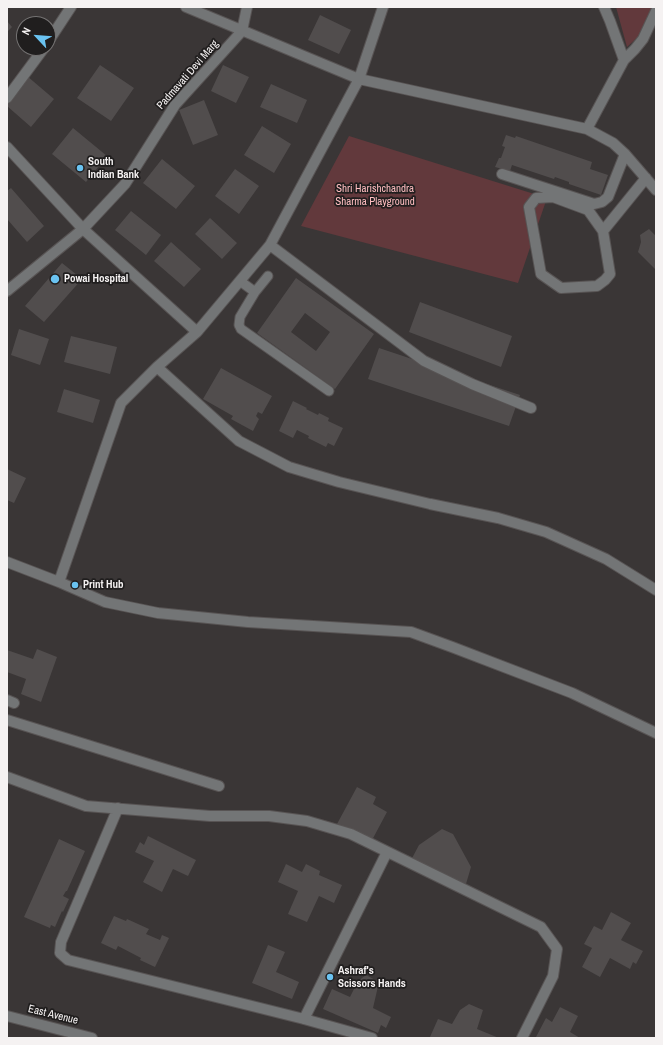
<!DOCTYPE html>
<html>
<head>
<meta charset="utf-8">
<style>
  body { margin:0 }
  #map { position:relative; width:663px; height:1045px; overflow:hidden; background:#3a3636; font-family:"Archivo Narrow",sans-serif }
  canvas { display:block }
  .frame { position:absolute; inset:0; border:8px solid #f5f2f2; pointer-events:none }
  .north { position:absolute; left:16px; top:16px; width:40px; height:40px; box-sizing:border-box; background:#201e1e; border:1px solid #757373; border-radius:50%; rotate:296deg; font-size:11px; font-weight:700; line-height:16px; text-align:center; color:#f5f2f2 }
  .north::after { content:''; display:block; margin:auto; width:14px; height:18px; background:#6ac3f1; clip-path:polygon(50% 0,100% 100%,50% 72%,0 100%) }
</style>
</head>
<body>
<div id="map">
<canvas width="663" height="1045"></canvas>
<div class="frame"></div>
<div class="north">N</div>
</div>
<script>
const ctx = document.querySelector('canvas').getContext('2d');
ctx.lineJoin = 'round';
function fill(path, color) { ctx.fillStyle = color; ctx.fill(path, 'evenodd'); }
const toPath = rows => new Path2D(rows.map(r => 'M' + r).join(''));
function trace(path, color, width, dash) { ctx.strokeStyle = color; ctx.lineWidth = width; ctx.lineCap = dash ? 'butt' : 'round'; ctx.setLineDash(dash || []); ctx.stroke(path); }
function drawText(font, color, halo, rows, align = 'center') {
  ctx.font = font + ' "Archivo Narrow",sans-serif'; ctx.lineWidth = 3.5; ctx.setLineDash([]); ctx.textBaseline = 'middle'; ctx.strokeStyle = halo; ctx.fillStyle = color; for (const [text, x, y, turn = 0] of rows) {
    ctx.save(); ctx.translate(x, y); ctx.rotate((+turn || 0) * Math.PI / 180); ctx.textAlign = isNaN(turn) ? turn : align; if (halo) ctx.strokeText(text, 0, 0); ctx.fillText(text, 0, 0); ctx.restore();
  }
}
const green = toPath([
  [616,7,652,7,640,35,627,47],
  [349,136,547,198,518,283,301,226]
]);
const building = toPath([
  [320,15,351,30,339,54,308,40],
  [7,21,12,27,7,32],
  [100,65,134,88,111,121,77,98],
  [223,65,249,77,236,103,211,91],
  [27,76,54,99,31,127,7,106,7,100],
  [271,84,307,100,297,123,260,107],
  [204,100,218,135,193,145,179,110],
  [262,126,291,144,274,173,244,155],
  [73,128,107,156,86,182,52,154],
  [506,135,515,138,516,136,592,162,590,169,608,175,601,195,569,184,569,182,555,177,554,179,512,165,510,171,495,167,499,158,501,158,505,147,502,146],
  [162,159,195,186,176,209,143,183],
  [235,169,259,186,239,214,215,196],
  [11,188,44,226,27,242,7,219,7,191],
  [131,211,161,235,146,255,115,230],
  [210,218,237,243,222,259,195,234],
  [649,229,656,236,656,270,638,252,641,242,640,235],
  [171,242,201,269,184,287,154,261],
  [62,263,82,279,44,322,25,306],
  [296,278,374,334,335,389,257,333],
  [305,313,330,332,316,351,291,332],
  [420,302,512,336,501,367,409,332],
  [19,329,49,339,40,365,11,355],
  [71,336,117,347,110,374,64,362],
  [379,348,520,395,509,426,368,379],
  [221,368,272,396,262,414,258,412,256,416,259,419,253,431,231,419,233,416,203,399],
  [64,389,100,400,93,423,57,412],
  [293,401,307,408,306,409,318,415,319,413,329,418,328,421,343,428,334,446,328,443,326,447,308,438,309,436,297,430,293,438,279,431],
  [7,469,26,478,14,503,7,500],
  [37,649,57,657,41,702,21,694,26,679,7,672,7,650,33,659],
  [357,787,376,797,373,804,387,812,371,842,337,824],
  [442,829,453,834,471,867,466,884,410,862,419,845],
  [148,836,196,860,188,876,173,869,162,892,143,882,154,861,135,852,140,842,144,845],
  [59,839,85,851,67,891,66,891,63,896,69,899,63,912,62,911,55,927,51,925,50,928,24,917],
  [286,864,302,872,306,864,320,871,319,875,342,885,334,903,319,896,307,922,288,914,298,891,278,882],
  [611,912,631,923,621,940,643,951,636,964,633,962,630,969,610,958,600,977,582,967,592,948,584,944,594,926,602,930],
  [114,916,126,921,127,919,149,929,146,934,160,940,162,935,169,938,155,967,140,960,141,958,118,946,116,950,101,943],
  [268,945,285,952,276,972,299,982,292,999,252,983],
  [366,975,379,982,373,1008,391,1017,386,1028,381,1025,378,1033,323,1009,332,989,350,997,358,981],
  [469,1004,483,1010,477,1029,499,1038,433,1038,430,1037,438,1019,452,1024,460,1010],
  [560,1007,578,1016,570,1032,580,1038,539,1038,536,1037,546,1018,552,1022]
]);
const lane = toPath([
  [268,276,255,292,240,317,239,325,241,329,329,391],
  [240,281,255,292]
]);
const street = toPath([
  [186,7,359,79,587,129,613,143,625,154,656,190],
  [48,42,71,7],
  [624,60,635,49,643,39,656,11],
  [7,98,44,48],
  [587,129,624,60,610,21,604,7],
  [7,147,83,229,197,332],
  [502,174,594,204,602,202,608,197,625,154],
  [603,231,588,210,553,197,536,198,529,207,541,274,561,288,597,286,605,280,610,274,603,231,646,178],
  [270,245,424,361,472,384,531,408],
  [7,291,83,229,125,184,175,105,242,31,247,7],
  [157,367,239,441,289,467,339,482,430,504,498,518,546,532,606,559,656,590],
  [7,562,59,582,105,602,158,613,248,622,411,632,452,647,572,693,656,733],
  [59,582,121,403,157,367,197,332,270,245,359,79,383,7],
  [7,700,14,703],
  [7,720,219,786],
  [7,777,86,806,210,816,269,816,307,821,351,834,541,927,557,949,553,976,522,1038],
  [118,808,61,942,60,953,68,960,304,1019,372,1038],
  [7,1016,92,1038],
  [304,1019,387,852]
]);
const markers = [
  [80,168,4,"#6ac3f1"],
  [55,279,5,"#6ac3f1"],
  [75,585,4,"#6ac3f1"],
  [330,977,4,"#6ac3f1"]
];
const streetNames = [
  ["Padmavati Devi Marg",188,75,-49],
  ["East Avenue",53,1015,14]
];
const poiNames = [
  ["South",88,162],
  ["Indian Bank",88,175],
  ["Powai Hospital",64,279],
  ["Print Hub",83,585],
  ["Ashraf's",338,971],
  ["Scissors Hands",338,984]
];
const parkNames = [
  ["Shri Harishchandra",375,189],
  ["Sharma Playground",375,202]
];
fill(green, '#62393c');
fill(building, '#514d4d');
trace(lane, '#585454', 11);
trace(street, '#585454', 12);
trace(lane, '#737576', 9);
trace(street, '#737576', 10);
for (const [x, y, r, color] of markers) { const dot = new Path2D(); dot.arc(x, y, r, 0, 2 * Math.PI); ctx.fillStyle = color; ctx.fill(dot); trace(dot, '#201e1e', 1.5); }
drawText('11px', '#f5f2f2', '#201e1e', streetNames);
drawText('bold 11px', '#f5f2f2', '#201e1e', poiNames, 'left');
drawText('11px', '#ffbec1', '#201e1e', parkNames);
</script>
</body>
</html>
